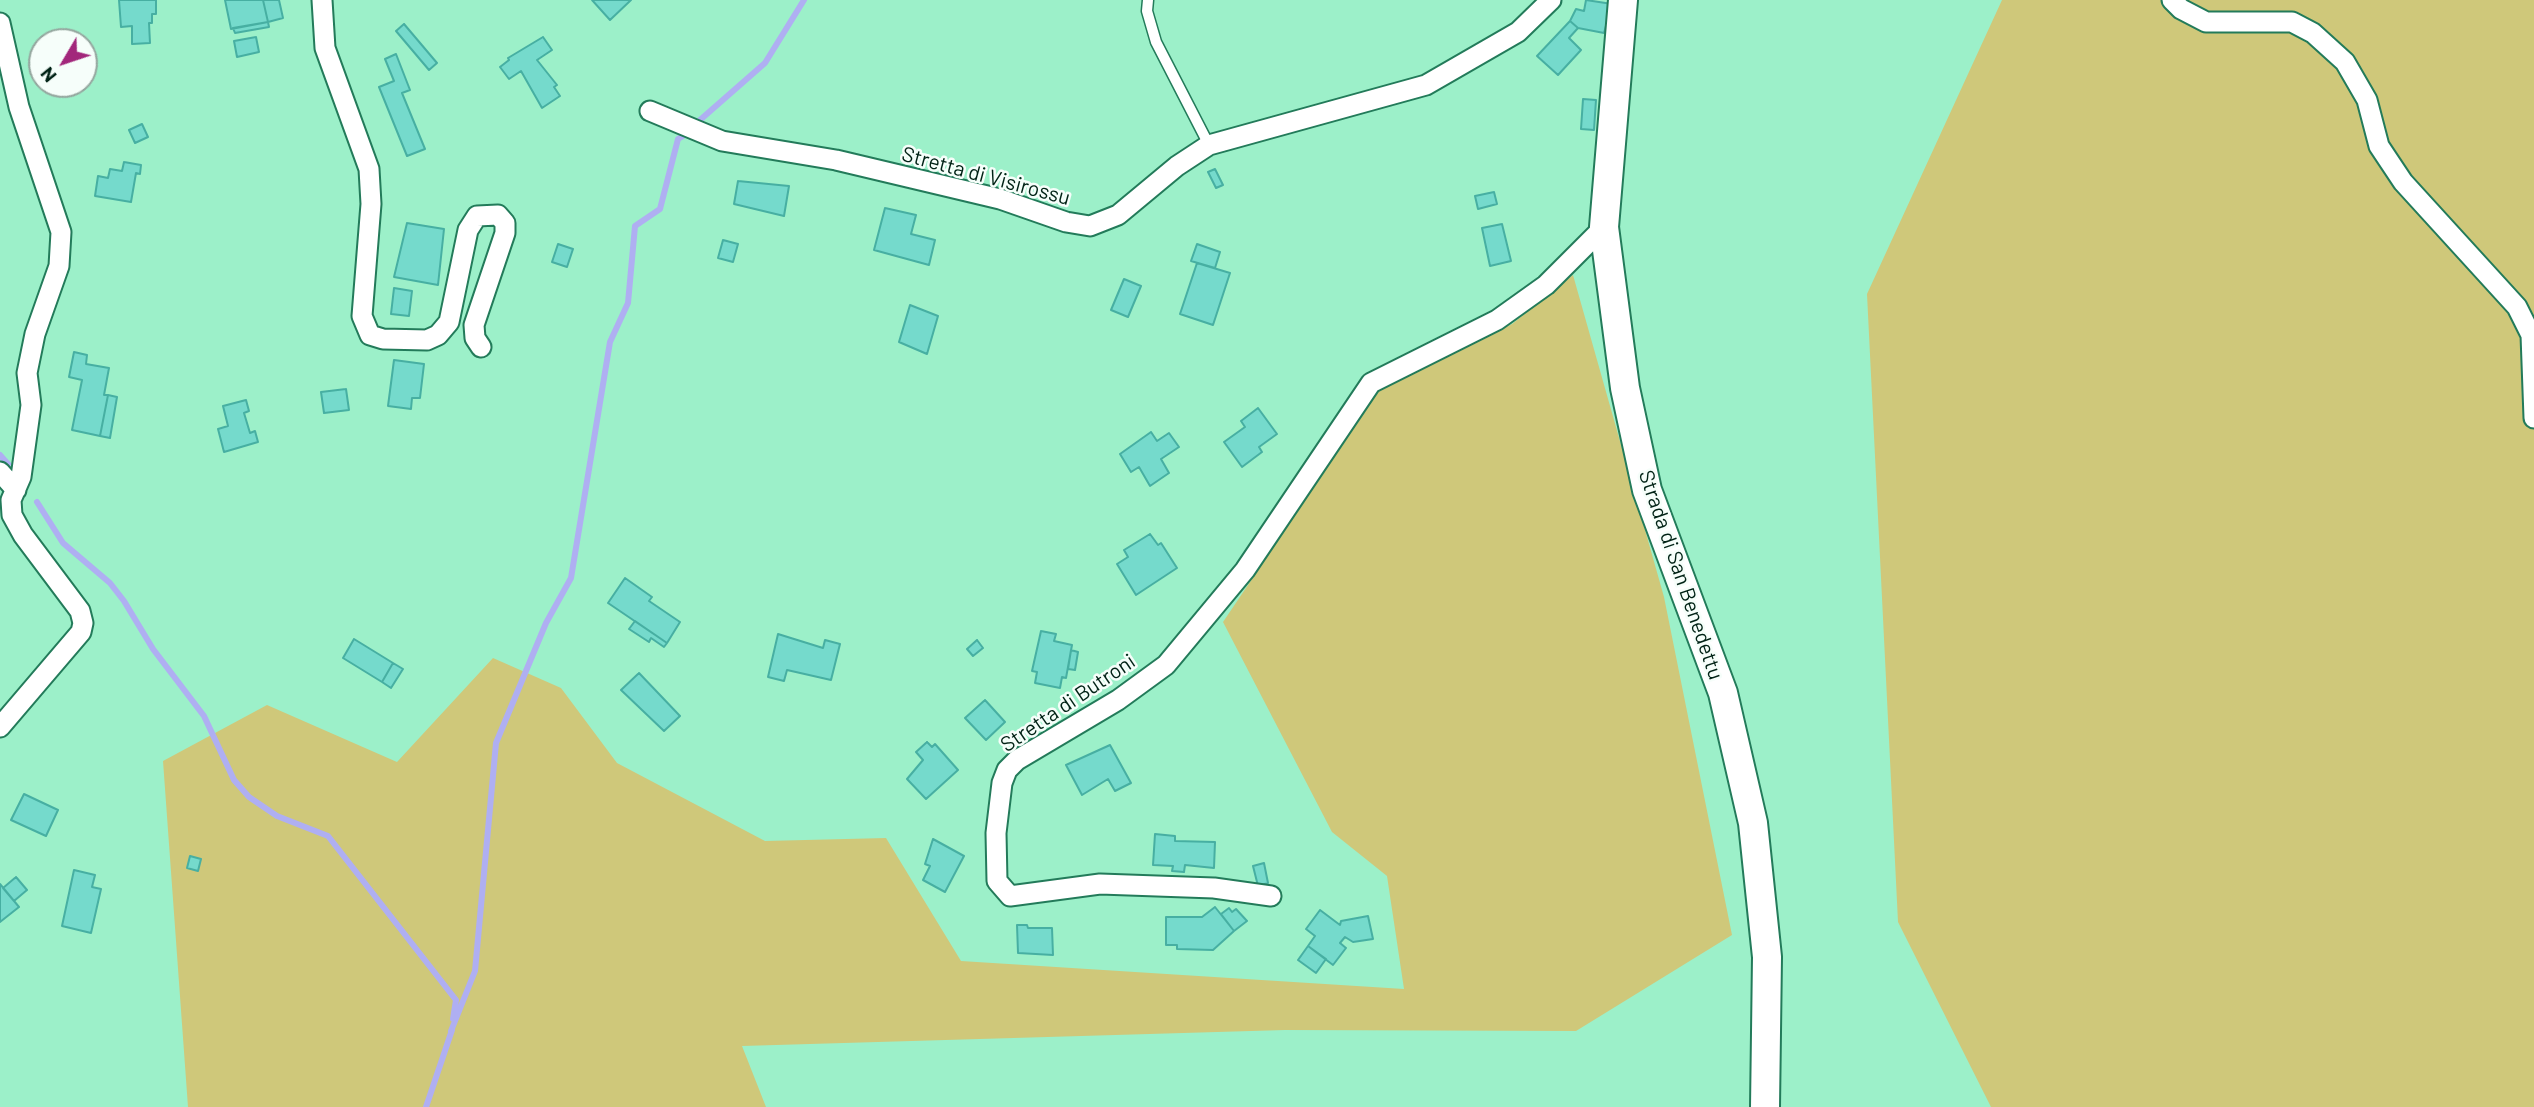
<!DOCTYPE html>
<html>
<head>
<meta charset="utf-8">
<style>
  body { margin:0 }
  #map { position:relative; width:2534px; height:1107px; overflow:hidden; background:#9cf0c9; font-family:Barlow,sans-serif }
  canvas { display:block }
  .north { position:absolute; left:28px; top:28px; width:70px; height:70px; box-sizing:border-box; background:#f6fefa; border:2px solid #94a69e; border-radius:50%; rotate:231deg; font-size:19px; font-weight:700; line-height:28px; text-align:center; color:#002215 }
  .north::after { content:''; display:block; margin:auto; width:24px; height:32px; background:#a2277b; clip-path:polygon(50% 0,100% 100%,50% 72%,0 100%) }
</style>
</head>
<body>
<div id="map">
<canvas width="2534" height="1107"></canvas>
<div class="north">N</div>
</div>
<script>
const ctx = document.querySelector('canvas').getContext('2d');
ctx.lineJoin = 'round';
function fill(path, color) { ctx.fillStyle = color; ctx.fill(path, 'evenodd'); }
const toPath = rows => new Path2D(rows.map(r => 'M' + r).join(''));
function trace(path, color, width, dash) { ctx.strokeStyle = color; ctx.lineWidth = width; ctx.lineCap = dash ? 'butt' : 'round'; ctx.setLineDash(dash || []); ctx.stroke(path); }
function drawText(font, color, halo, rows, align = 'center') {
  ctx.font = font + ' Barlow,sans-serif'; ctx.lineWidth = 5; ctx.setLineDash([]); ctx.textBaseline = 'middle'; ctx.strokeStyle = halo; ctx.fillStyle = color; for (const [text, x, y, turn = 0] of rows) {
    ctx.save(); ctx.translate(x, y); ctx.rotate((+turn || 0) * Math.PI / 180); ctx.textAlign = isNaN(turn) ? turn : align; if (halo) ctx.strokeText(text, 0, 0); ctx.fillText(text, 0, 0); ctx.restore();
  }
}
const green = toPath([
  [2002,0,2534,0,2534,1107,1991,1107,1898,922,1867,294],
  [1573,275,1664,597,1732,935,1576,1031,1285,1030,742,1046,766,1107,188,1107,163,761,267,705,397,762,493,658,561,688,617,763,765,841,886,838,961,961,1404,989,1387,876,1332,832,1223,622,1381,388,1512,324]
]);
const stream = toPath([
  [700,120,765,63,804,0],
  [0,455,8,464],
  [37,502,63,543,110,583,124,601,153,649,204,716,234,780,249,797,277,816,328,836,456,1000,453,1019],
  [451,1031,475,971,496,743,546,623,571,578,610,342,628,303,635,226,660,209,678,139,683,136],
  [426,1107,452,1030]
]);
const building = toPath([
  [119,0,156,0,156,14,152,14,152,23,149,23,150,43,132,44,132,26,121,27,119,0],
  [225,0,263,0,268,22,231,29,225,0],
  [263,0,279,0,283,18,268,22,263,0],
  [592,0,631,0,610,20,592,0],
  [1586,0,1612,4,1604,33,1578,28,1570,21,1576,9,1584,11,1586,0],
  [1570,21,1578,28,1569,38,1581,50,1558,75,1537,56,1570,21],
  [268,22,269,27,235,33,233,28,268,22],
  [404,24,437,63,429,70,396,31,404,24],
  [256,37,259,52,237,57,234,41,256,37],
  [543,37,552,50,537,60,557,85,554,87,560,96,542,108,521,71,509,79,500,67,509,60,508,58,543,37],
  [396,54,410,90,402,93,425,149,407,156,379,87,394,81,385,59,396,54],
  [1583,99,1596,100,1594,130,1581,129,1583,99],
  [142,124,148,137,135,143,129,130,142,124],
  [124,162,141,165,140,174,136,173,131,202,95,196,98,176,108,178,110,169,122,171,124,162],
  [1215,169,1223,185,1216,188,1208,172,1215,169],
  [738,181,789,186,784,216,734,204,738,181],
  [1494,192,1497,204,1478,209,1475,196,1494,192],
  [885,208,916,215,911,234,935,240,929,265,874,250,885,208],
  [407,223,444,229,438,285,394,277,407,223],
  [1502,224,1511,261,1490,266,1482,228,1502,224],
  [723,240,738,244,733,262,718,258,723,240],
  [558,244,573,249,567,267,552,262,558,244],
  [1197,244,1220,252,1215,268,1191,261,1197,244],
  [1197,263,1230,273,1213,325,1180,314,1197,263],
  [1124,279,1141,286,1128,317,1111,310,1124,279],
  [394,288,412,291,409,316,391,314,394,288],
  [910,305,938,316,927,354,899,342,910,305],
  [74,352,87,355,86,364,109,368,104,395,108,395,100,436,72,430,82,380,69,377,74,352],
  [394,360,424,364,420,398,412,398,411,409,388,406,394,360],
  [346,389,349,410,324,413,321,392,346,389],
  [108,395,117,397,110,438,100,436,108,395],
  [246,400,249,411,244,413,250,433,255,431,258,442,224,452,218,429,228,426,223,406,246,400],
  [1258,408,1277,434,1259,447,1262,452,1242,467,1224,442,1245,427,1241,421,1258,408],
  [1151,432,1157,441,1169,433,1179,447,1161,459,1169,473,1150,486,1139,467,1131,472,1120,454,1151,432],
  [1150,534,1158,545,1161,543,1177,568,1136,595,1117,564,1128,557,1124,550,1150,534],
  [625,578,652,597,649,601,680,622,667,643,608,603,625,578],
  [635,621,667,643,664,647,651,638,649,642,629,629,635,621],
  [1041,631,1056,634,1054,641,1072,645,1066,678,1062,677,1060,688,1035,683,1037,672,1032,671,1041,631],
  [778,634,823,648,825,640,840,644,831,680,787,670,784,681,768,677,778,634],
  [354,639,393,663,382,682,343,658,354,639],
  [977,640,983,648,973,656,967,649,977,640],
  [1071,650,1078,652,1075,670,1068,669,1071,650],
  [393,663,403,669,391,688,382,682,393,663],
  [639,673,680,716,664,731,621,690,639,673],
  [985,700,1005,722,986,740,965,718,985,700],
  [927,742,932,747,935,744,958,770,926,799,907,779,923,760,916,752,927,742],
  [1110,745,1131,783,1115,791,1108,779,1082,795,1066,765,1110,745],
  [24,794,58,810,46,836,11,820,24,794],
  [1155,834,1175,836,1175,841,1215,842,1214,868,1185,865,1184,872,1172,871,1173,866,1153,865,1155,834],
  [933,839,964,856,945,892,923,880,930,866,925,864,933,839],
  [190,856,201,859,198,871,187,868,190,856],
  [1264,863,1268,883,1258,886,1253,866,1264,863],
  [74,870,95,875,92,887,101,889,91,933,62,926,74,870],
  [16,877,27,890,14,901,3,888,16,877],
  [0,884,19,907,0,922,0,884],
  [1215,907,1234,931,1213,950,1177,949,1177,945,1166,945,1166,917,1202,917,1215,907],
  [1229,908,1232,912,1236,909,1247,921,1234,931,1221,914,1229,908],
  [1320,910,1340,925,1341,921,1368,916,1373,939,1353,942,1345,937,1340,943,1346,948,1333,965,1308,946,1315,936,1306,929,1320,910],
  [1017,925,1027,925,1028,928,1052,928,1053,955,1018,953,1017,925],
  [1308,946,1326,959,1316,973,1298,960,1308,946]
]);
const lane = toPath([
  [1148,0,1147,11,1156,42,1209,145]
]);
const street = toPath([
  [322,0,325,48,369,169,371,204,362,316,370,335,383,339,427,340,438,335,449,322,468,230,477,216,498,215,505,223,505,233,474,325,475,338,481,347],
  [2172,0,2181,9,2206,22,2292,22,2313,33,2345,62,2367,100,2379,146,2403,182,2517,307,2531,335,2534,418],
  [0,23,19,107,61,232,59,266,35,334,27,373,31,405,21,477,11,500,12,515,23,535,80,611,83,623,81,632,0,727],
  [650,111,722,141,836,160,1000,199,1066,222,1090,226,1118,215,1177,166,1209,145,1426,85,1518,32,1551,0],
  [0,472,16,490],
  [1271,896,1214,888,1100,884,1010,896,997,881,996,833,1002,783,1007,770,1017,760,1118,700,1166,665,1245,570,1371,383,1497,320,1546,285,1604,227]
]);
const secondary = toPath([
  [1623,0,1604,227,1625,388,1647,490,1723,693,1753,823,1767,957,1765,1107]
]);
const streetNames = [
  ["Stretta di Visirossu",986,176,15],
  ["Strada di San Benedettu",1681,575,71],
  ["Stretta di Butroni",1068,703,-34]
];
fill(green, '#cfc87a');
trace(stream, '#afaff2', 6);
fill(building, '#75dacc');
trace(building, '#47afa2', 2);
trace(lane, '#237b5a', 13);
trace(street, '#237b5a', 23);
trace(secondary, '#237b5a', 32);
trace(lane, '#fff', 10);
trace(street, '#fff', 19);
trace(secondary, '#fff', 28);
drawText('21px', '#002215', '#f6fefa', streetNames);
</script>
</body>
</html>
